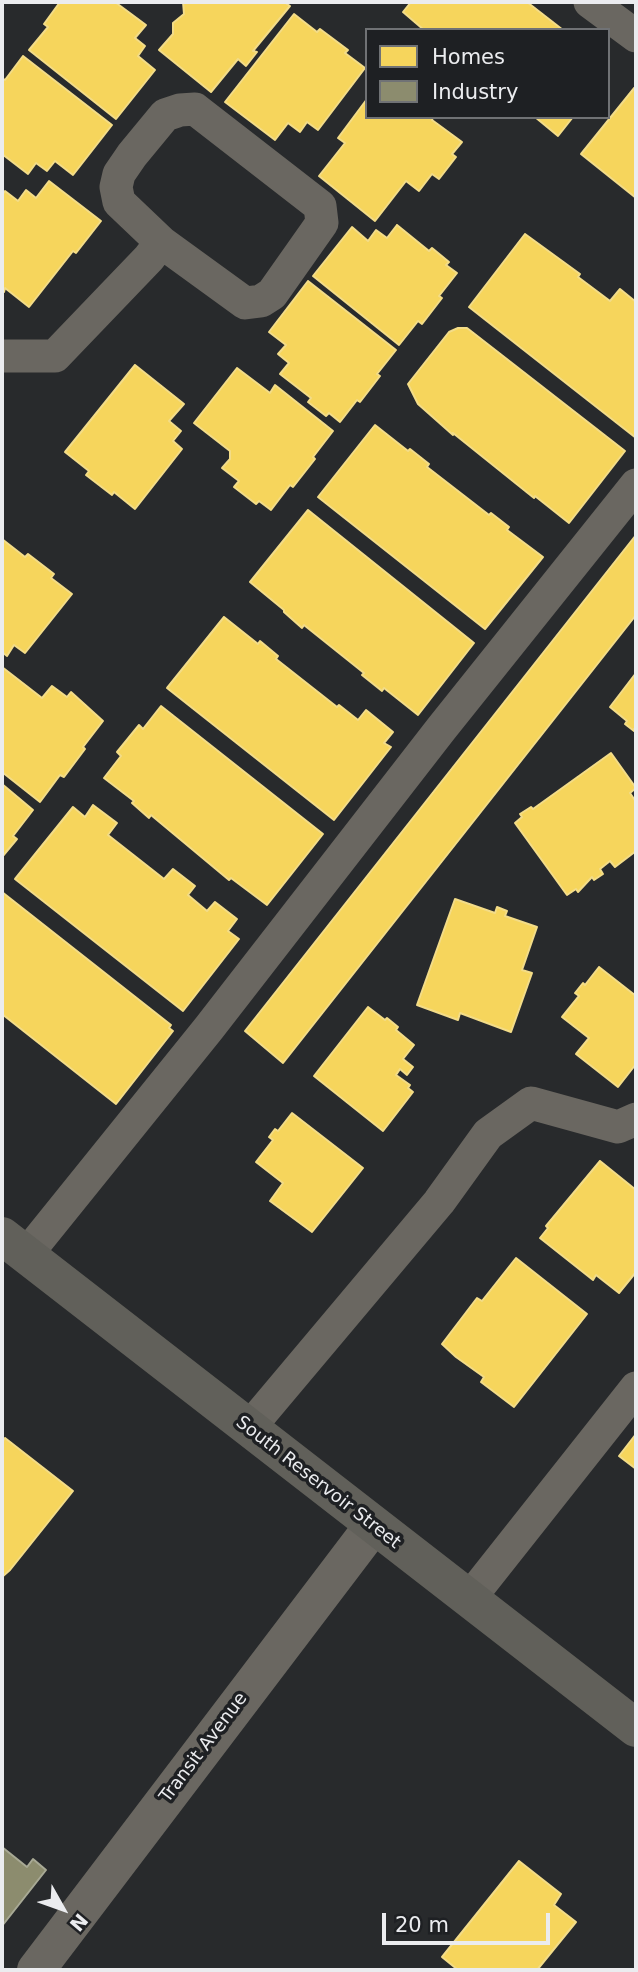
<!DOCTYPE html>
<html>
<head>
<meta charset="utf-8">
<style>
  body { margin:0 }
  #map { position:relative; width:638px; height:1972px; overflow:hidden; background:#282a2c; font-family:"DejaVu Sans",sans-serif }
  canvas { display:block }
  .frame { position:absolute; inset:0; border:4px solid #ebecef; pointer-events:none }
  .legend { position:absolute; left:365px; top:28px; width:245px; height:91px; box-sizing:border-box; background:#1e2023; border:2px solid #707275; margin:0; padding:9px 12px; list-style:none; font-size:21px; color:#ebecef }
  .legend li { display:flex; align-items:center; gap:14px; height:35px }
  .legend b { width:35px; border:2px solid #707275 }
  .north { position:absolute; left:28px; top:1874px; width:70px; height:70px; -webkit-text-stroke:5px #1e2023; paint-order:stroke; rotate:130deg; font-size:19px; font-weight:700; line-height:28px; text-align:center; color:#ebecef }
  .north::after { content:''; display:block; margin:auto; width:24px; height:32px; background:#ebecef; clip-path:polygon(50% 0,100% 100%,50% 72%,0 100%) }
  .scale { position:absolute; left:382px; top:1913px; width:168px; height:32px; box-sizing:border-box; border:4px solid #ebecef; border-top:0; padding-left:9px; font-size:21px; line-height:24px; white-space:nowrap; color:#ebecef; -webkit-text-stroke:5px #1e2023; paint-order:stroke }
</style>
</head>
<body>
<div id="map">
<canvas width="638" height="1972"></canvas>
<div class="frame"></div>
<ul class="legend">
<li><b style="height:19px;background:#f6d55c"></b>Homes</li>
<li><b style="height:19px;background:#8c8c6e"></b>Industry</li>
</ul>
<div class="north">N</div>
<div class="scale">20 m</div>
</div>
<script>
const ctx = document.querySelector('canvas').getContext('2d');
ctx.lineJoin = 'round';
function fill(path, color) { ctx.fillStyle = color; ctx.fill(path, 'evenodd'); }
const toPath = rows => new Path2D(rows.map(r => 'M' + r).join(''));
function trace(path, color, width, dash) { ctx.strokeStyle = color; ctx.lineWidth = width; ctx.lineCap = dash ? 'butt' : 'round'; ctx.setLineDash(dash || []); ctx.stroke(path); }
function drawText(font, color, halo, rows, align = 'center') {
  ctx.font = font + ' "DejaVu Sans",sans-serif'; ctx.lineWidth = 7; ctx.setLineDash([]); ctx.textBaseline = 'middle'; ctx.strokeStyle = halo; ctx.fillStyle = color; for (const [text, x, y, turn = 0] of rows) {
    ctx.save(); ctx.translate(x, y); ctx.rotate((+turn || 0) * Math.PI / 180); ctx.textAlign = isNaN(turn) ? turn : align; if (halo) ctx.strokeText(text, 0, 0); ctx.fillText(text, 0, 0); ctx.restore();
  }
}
const homes = toPath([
  [60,2,115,2,146,25,135,38,145,46,138,56,155,70,116,119,29,50,48,27,44,24,60,2],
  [183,2,284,2,290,6,253,51,257,52,246,66,238,59,211,92,159,50,173,34,173,23,184,14,183,2],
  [411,2,527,2,563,30,424,30,403,12,411,2],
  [294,14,317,32,320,29,348,50,345,53,365,68,318,130,307,122,300,132,288,123,275,140,225,102,294,14],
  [23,56,112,125,73,175,55,161,47,171,36,163,28,174,2,154,2,78,5,80,23,56],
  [635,87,636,89,636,198,581,154,635,87],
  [367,99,367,117,433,117,432,120,462,142,452,154,456,157,439,179,432,174,419,191,406,181,375,221,319,176,345,143,338,138,367,99],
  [535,117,573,117,558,136,535,117],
  [49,181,101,221,76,253,73,251,29,307,5,288,4,292,2,290,2,195,5,191,18,201,26,190,36,198,49,181],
  [397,225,429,251,432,248,449,262,446,265,457,273,439,296,442,298,422,324,418,321,399,345,313,276,352,227,368,241,376,230,387,238,397,225],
  [525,234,580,274,578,277,610,301,620,289,636,302,636,438,469,307,525,234],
  [308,281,396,350,377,374,380,376,360,402,357,400,340,422,329,413,326,416,308,402,311,398,280,374,289,363,278,354,286,345,269,332,308,281],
  [458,328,467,328,625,451,569,523,535,496,534,498,453,433,453,435,418,404,408,384,449,332,458,328],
  [135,365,184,404,169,421,181,431,173,441,182,449,135,509,114,492,112,495,86,475,89,471,65,452,135,365],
  [237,368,270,393,275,385,333,431,313,457,315,459,293,487,290,485,271,510,259,501,256,504,234,487,239,481,222,468,230,459,230,451,194,423,237,368],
  [375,425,408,451,410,449,429,464,427,467,489,515,491,513,509,527,507,530,543,557,485,629,318,497,375,425],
  [308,510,474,643,418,715,384,688,382,691,362,675,364,673,304,625,302,628,284,612,284,610,250,582,308,510],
  [636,535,636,615,283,1063,245,1031,636,535],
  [2,539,25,557,28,554,54,574,51,578,72,594,25,653,14,645,7,656,2,652,2,539],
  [224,617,258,644,260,641,278,656,276,659,337,707,339,705,358,720,366,710,393,732,384,743,391,747,334,820,167,688,224,617],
  [2,667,42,698,52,686,67,697,71,692,103,721,83,747,85,749,64,777,60,775,40,802,2,772,2,667],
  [636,673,636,730,634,729,634,731,625,724,627,721,610,707,636,673],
  [161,706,323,834,267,905,231,878,229,880,151,815,149,818,132,803,134,801,104,778,121,756,117,752,139,725,143,729,161,706],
  [611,753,636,788,630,793,636,802,636,851,615,867,610,861,600,869,603,874,594,880,592,877,578,892,576,889,567,895,515,823,522,817,520,814,531,807,533,809,611,753],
  [2,784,33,810,13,836,17,839,2,857,2,784],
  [93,805,117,823,108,835,164,879,173,869,195,886,188,895,207,911,215,902,237,919,228,931,239,939,183,1011,15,879,73,807,85,817,93,805],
  [2,892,171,1025,169,1028,173,1031,116,1104,2,1014,2,892],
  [455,899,495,913,497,907,507,911,505,916,537,927,522,970,532,973,511,1032,460,1013,458,1020,417,1005,455,899],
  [599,967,636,996,636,1064,618,1087,576,1054,589,1038,562,1017,579,996,575,993,583,983,585,985,599,967],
  [368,1007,385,1020,387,1018,398,1027,396,1030,414,1045,403,1059,413,1067,407,1075,400,1069,396,1075,410,1085,408,1088,413,1092,383,1131,314,1076,368,1007],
  [292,1113,363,1168,312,1232,270,1201,283,1183,256,1162,273,1140,269,1137,275,1129,278,1131,292,1113],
  [600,1161,636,1190,636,1272,619,1293,596,1275,593,1280,540,1238,548,1228,546,1226,600,1161],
  [516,1258,587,1314,514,1407,481,1382,484,1377,456,1357,442,1344,477,1298,482,1301,516,1258],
  [636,1434,636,1469,619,1456,636,1434],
  [5,1438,73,1491,10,1570,2,1577,2,1442,5,1438],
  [519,1861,561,1894,554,1905,576,1922,537,1970,458,1970,442,1957,519,1861]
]);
const industry = toPath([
  [2,1847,27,1867,33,1859,46,1870,2,1926,2,1847]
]);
const lane = toPath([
  [590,2,636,36],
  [195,109,320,206,322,223,272,294,261,301,245,303,161,242,119,202,116,187,119,174,132,155,165,115,180,110,195,109],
  [2,356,55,356,149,258,161,242],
  [26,1255,209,1028,441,729,636,485],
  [249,1428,439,1202,488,1134,531,1103,618,1127,636,1119],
  [469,1599,636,1388]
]);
const street = toPath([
  [36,1970,373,1526]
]);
const primary = toPath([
  [2,1236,636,1728]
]);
const streetNames = [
  ["South Reservoir Street",318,1483,38],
  ["Transit Avenue",204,1748,-53]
];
fill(homes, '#f6d55c');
trace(homes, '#f3dc88', 2);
fill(industry, '#8c8c6e');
trace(industry, '#a8a995', 2);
trace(lane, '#6a6761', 33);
trace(street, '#6a6761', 38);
trace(primary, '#61605a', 38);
drawText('18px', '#ebecef', '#1e2023', streetNames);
</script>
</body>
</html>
